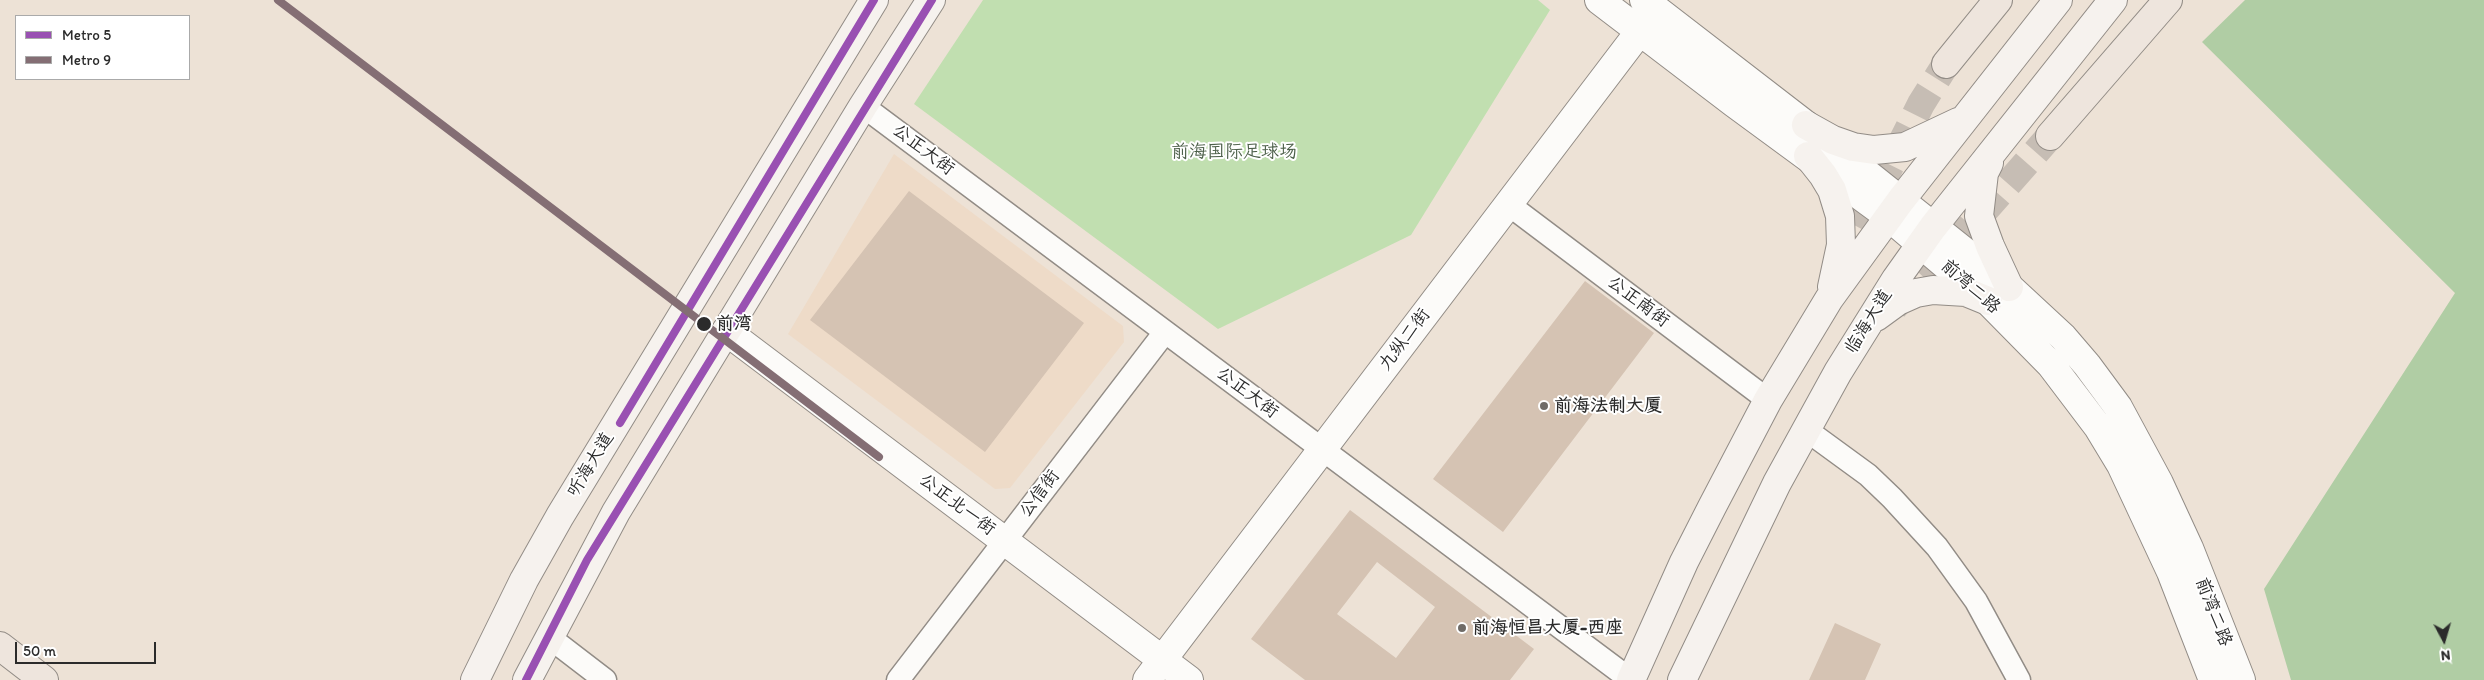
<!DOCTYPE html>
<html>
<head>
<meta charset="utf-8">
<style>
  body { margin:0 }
  #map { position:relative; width:2484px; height:680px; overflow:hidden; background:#ede2d6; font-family:Itim,sans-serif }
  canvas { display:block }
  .legend { position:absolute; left:15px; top:15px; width:175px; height:65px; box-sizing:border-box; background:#fff; border:1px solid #aaa; margin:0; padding:6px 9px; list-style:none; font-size:15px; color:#2b2b2b }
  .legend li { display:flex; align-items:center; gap:10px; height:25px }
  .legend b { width:25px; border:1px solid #aaa }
  .north { position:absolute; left:2419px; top:615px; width:50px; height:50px; -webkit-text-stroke:4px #fff; paint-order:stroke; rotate:174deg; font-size:14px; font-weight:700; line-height:20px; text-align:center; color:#2b2b2b }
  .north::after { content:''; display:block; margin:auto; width:18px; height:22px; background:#2b2b2b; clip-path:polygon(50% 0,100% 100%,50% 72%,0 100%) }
  .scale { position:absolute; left:15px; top:642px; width:141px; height:22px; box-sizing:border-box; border:2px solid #2b2b2b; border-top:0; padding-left:6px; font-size:15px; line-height:18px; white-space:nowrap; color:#2b2b2b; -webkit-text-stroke:4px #fff; paint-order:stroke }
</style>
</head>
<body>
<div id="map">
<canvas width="2484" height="680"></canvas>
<ul class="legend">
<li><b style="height:6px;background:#9950b2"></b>Metro 5</li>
<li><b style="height:6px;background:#846e74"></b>Metro 9</li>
</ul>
<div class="north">N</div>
<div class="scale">50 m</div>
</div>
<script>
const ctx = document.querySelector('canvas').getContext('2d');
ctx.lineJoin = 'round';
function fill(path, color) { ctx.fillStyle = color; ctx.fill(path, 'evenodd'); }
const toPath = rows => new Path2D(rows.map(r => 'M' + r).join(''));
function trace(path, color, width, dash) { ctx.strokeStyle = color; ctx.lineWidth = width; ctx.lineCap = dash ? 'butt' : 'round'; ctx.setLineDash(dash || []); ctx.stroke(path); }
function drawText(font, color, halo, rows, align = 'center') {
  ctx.font = font + ' Itim,"LXGW WenKai TC",sans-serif'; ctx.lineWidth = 4; ctx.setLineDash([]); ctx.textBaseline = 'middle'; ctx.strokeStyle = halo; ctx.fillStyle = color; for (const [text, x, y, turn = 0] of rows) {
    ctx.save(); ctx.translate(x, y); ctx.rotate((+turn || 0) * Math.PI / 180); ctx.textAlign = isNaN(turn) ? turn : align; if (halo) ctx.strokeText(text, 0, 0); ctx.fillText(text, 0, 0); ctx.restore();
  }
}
const built = toPath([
  [894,154,1123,326,1124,342,1010,488,995,489,788,334]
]);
const green = toPath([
  [983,0,1538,0,1550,10,1411,235,1218,329,914,104]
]);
const forest = toPath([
  [2245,0,2484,0,2484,680,2291,680,2264,589,2455,293,2202,42]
]);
const building = toPath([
  [909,191,1084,323,985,452,810,320],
  [1585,281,1654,333,1503,532,1433,479],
  [1350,510,1534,649,1510,680,1305,680,1251,639],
  [1377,562,1435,607,1396,658,1337,614],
  [1835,623,1881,644,1865,680,1809,680]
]);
const primaryTunnel = toPath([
  [1838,264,1875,196,1921,104,1946,64],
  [1894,307,1970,227,2050,136]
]);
const minor = toPath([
  [863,106,1631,680],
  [1508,204,1768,400],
  [1805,429,1868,475,1892,498,1937,547,1976,601,2019,680],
  [549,637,605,680],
  [898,680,1165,332]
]);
const tertiary = toPath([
  [1599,0,1734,103,1889,217,1988,301,2051,365,2098,427,2121,465,2171,572,2213,680],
  [1644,0,1806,125,2009,287,2063,337,2087,365,2118,407,2159,483,2189,548,2241,680],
  [726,331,1189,680],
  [1147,680,1640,31]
]);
const secondary = toPath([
  [1806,125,1833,140,1853,147,1874,150,1905,147,1958,122],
  [1808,156,1823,175,1832,190,1840,216,1841,245,1832,287],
  [1989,163,1984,173,1979,216,1990,246,2009,287],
  [1876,317,1898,301,1916,293,1933,290,1966,292,1988,301],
  [475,680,524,580,560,516,874,0],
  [527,680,616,512,863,106,931,0],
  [1631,680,1684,562,1712,507,1768,400,1829,299,1901,200,2058,0],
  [1682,680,1777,483,1838,372,1896,279,1933,227,2113,0]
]);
const primary = toPath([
  [1946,64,1998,0],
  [2050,136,2168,0],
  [0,646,44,680]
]);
const metro1 = toPath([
  [620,423,874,0],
  [526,680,587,560,932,0]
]);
const metro2 = toPath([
  [278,0,879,457]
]);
const markers = [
  [704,324,8,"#2b2b2b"],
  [1544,406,5,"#6f6b67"],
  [1462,628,5,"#6f6b67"]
];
const streetNames = [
  ["公正大街",923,150,37],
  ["前湾二路",1970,287,41],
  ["公正南街",1638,302,37],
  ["临海大道",1869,322,-58],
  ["九纵二街",1405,340,-53],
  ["公正大街",1247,393,37],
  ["听海大道",591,465,-59],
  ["公信街",1040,494,-53],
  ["公正北一街",957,505,37],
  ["前湾二路",2213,612,69]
];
const parkNames = [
  ["前海国际足球场",1234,152]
];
const stopNames = [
  ["前湾",716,324]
];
const poiNames = [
  ["前海法制大厦",1554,406],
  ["前海恒昌大厦-西座",1472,628]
];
fill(built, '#eedbc8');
fill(green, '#c1dfb0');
fill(forest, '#b0cda4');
fill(building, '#d5c3b3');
trace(primaryTunnel, '#c6bdb4', 28, [28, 14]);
trace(minor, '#928c86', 25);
trace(tertiary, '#928c86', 30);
trace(secondary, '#928c86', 30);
trace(primary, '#928c86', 30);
trace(minor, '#fcfbf9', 22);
trace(tertiary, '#fcfbf9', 28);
trace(secondary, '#f6f2ee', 28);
trace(primary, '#eee5dd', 28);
trace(metro1, '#9950b2', 8);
trace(metro2, '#846e74', 8);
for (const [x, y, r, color] of markers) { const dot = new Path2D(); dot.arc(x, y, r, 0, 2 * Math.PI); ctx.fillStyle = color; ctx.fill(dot); trace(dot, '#fff', 2); }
drawText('18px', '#2b2b2b', '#fff', streetNames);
drawText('18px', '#4d604a', '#fff', parkNames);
drawText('bold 18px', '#2b2b2b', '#fff', stopNames, 'left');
drawText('bold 18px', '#2b2b2b', '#fff', poiNames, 'left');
</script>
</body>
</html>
